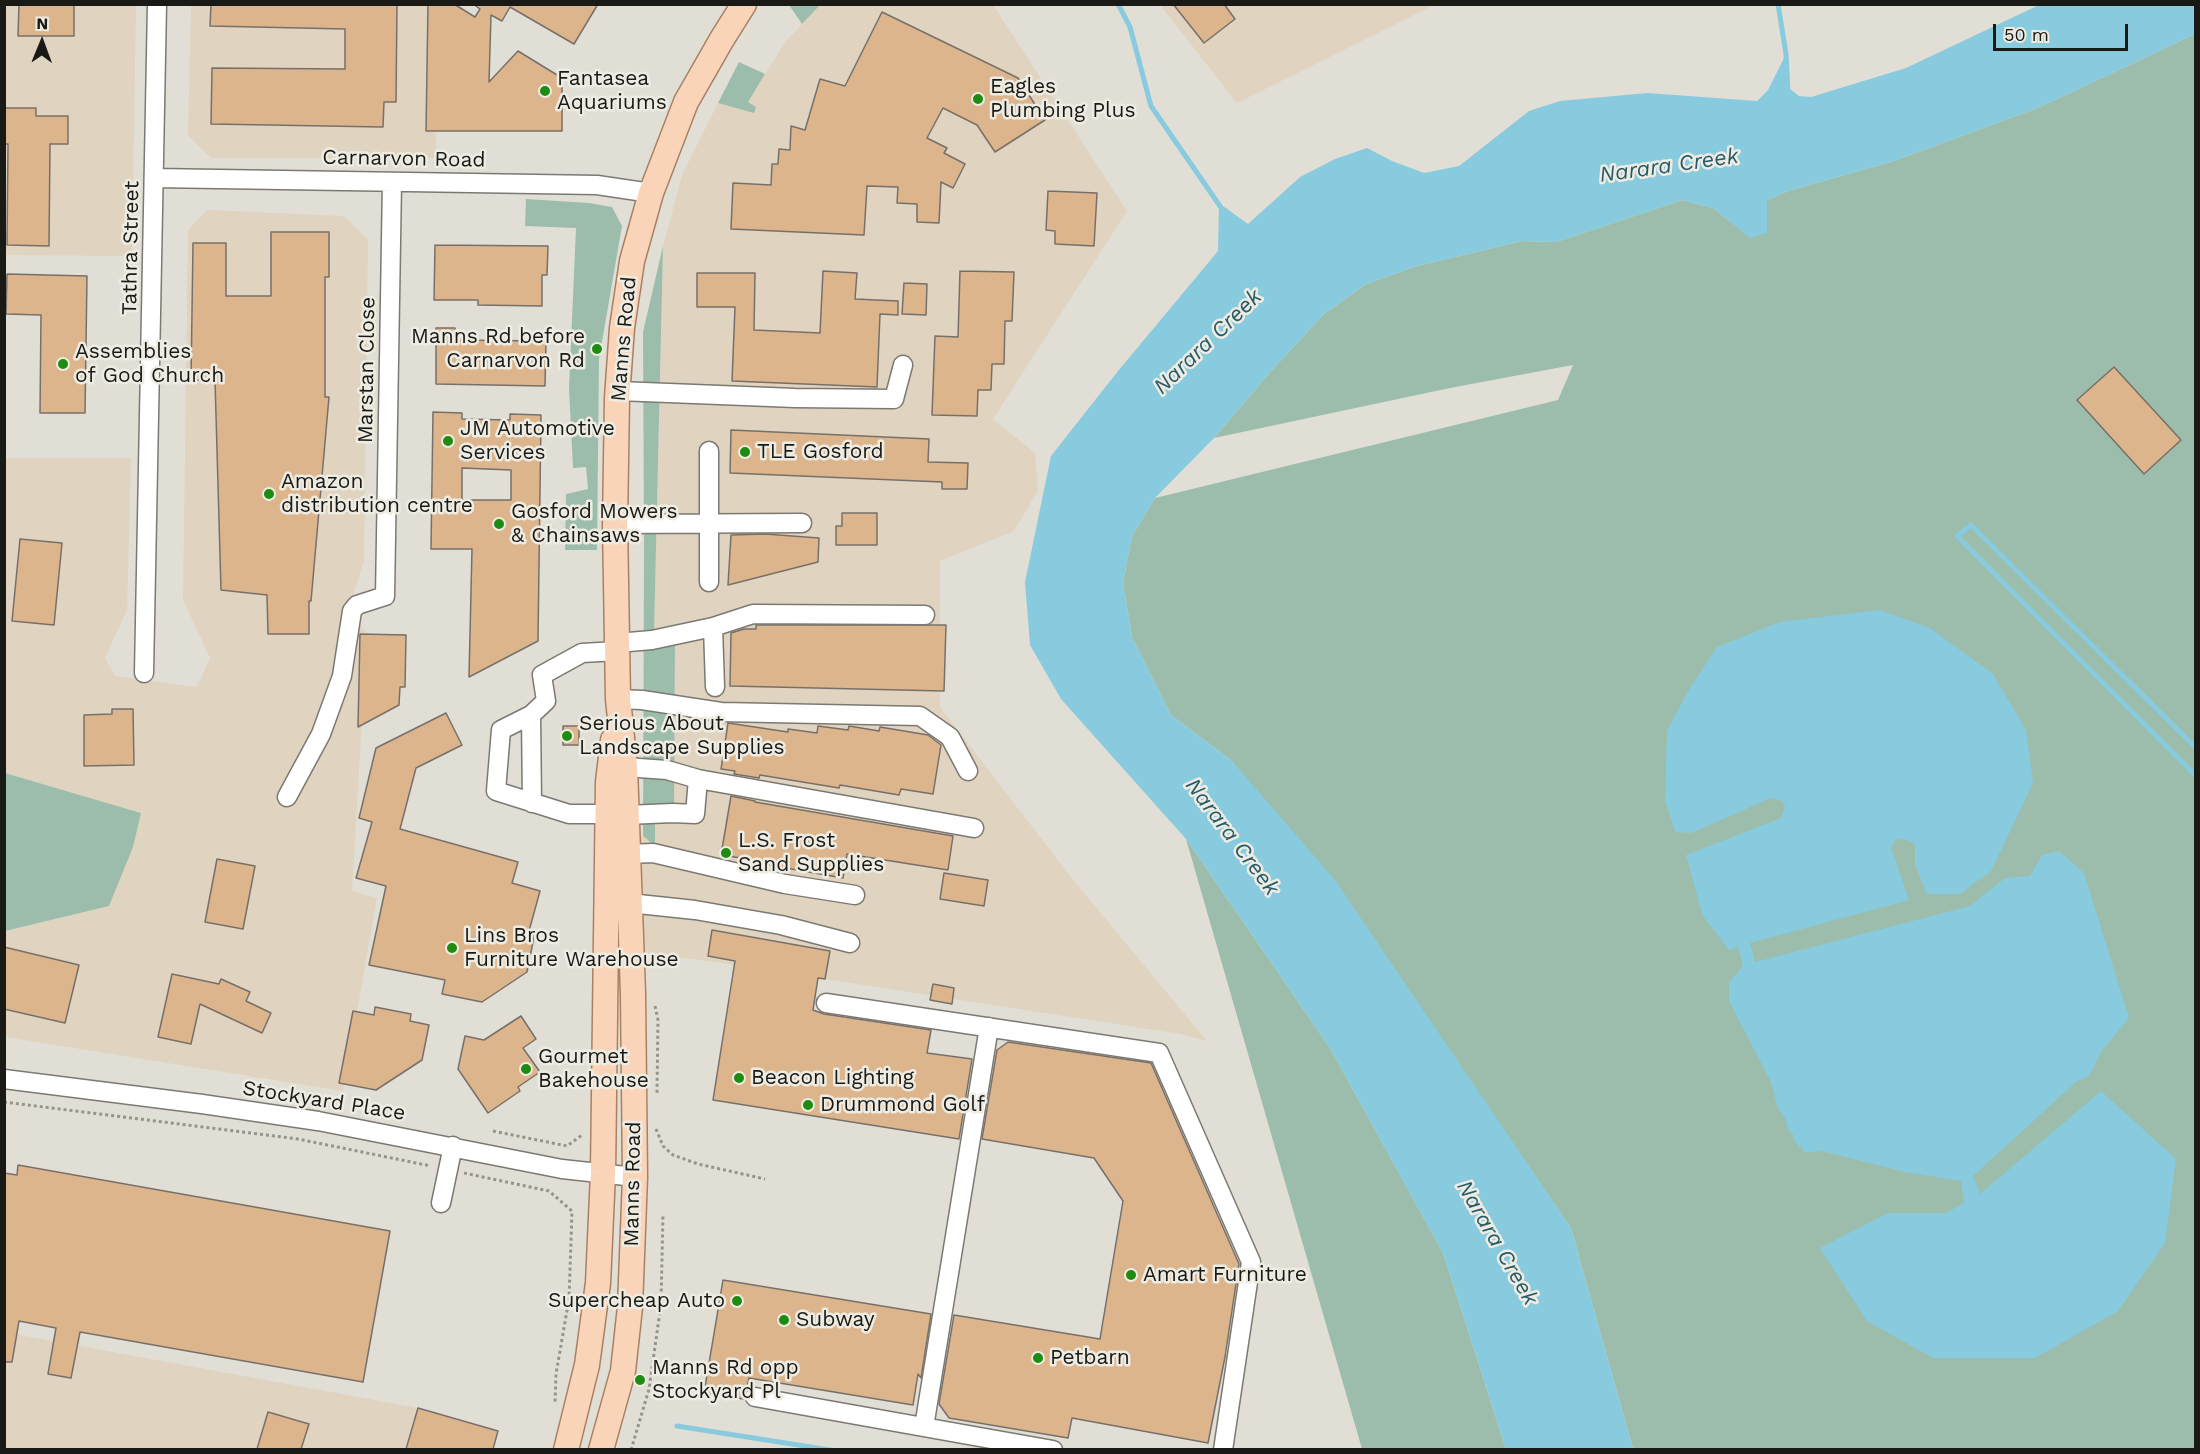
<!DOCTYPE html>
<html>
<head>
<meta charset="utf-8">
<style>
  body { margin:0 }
  #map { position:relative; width:2200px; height:1454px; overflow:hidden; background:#e1dfd5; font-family:"Work Sans",sans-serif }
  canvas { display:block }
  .frame { position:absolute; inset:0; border:6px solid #191915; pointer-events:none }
  .north { position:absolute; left:12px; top:12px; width:60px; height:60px; -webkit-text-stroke:4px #eeece2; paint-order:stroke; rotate:1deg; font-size:16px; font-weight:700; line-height:24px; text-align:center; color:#191915 }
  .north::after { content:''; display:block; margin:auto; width:21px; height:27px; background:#191915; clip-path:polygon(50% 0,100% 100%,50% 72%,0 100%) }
  .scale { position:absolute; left:1993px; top:24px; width:135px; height:27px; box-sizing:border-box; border:3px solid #191915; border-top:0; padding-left:8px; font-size:18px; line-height:21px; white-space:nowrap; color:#191915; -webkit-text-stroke:4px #eeece2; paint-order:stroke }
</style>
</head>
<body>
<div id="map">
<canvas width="2200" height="1454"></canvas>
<div class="frame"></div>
<div class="north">N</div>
<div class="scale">50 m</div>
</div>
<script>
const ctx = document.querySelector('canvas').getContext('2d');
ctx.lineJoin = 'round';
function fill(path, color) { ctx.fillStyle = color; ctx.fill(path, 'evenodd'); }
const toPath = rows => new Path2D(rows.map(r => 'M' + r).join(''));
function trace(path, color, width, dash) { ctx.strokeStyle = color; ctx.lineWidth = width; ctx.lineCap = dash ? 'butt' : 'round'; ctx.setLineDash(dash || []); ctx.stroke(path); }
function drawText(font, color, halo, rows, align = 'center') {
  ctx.font = font + ' "Work Sans",sans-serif'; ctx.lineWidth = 5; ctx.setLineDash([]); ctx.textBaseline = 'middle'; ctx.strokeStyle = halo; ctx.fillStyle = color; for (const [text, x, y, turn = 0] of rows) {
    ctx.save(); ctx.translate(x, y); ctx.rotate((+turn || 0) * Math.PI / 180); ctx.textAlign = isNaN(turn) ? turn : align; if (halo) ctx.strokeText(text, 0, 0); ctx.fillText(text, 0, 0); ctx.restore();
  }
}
const industrial = toPath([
  [5,5,136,5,132,256,5,255],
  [191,5,434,5,436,158,211,158,188,136],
  [820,5,993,5,1127,211,993,419,1035,453,1038,490,1014,531,940,561,940,707,1070,876,1207,1041,1181,1034,708,961,635,952,632,836,643,836,654,846,655,820,673,823,674,626,654,633,663,246,682,175,718,103,754,112,756,107,747,102,786,41],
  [1160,5,1434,5,1237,103],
  [207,210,344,216,368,240,364,561,348,611,367,633,352,891,377,898,343,1091,5,1037,4,931,109,906,141,813,5,773,5,458,131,458,127,610,105,658,115,676,197,687,210,658,183,600,188,230],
  [4,1332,418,1408,404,1449,5,1449]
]);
const green = toPath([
  [789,5,820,5,802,24],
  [2195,34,2195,1449,1633,1449,1571,1228,1470,1081,1232,761,1171,715,1132,637,1123,583,1132,536,1155,498,1558,400,1573,365,1450,388,1214,438,1272,370,1324,314,1366,284,1417,266,1522,241,1556,242,1682,200,1713,208,1728,220,1767,233,1767,200,1788,191,1894,161,2040,107],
  [739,62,765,74,748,102,756,107,754,113,718,103],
  [526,199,589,203,612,207,622,226,599,359,597,550,565,550,566,494,588,489,586,467,573,468,569,388,576,228,525,226],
  [663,246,654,633,675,626,674,823,655,821,655,846,643,836,644,544,643,332],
  [5,773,141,813,133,847,109,906,5,931],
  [1186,839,1330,1048,1443,1253,1506,1449,1362,1449]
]);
const water = toPath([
  [2039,5,2195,5,2195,34,2040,107,1894,161,1788,191,1767,200,1767,233,1750,238,1713,208,1682,200,1556,242,1522,241,1417,266,1366,284,1324,314,1272,370,1214,438,1155,498,1132,536,1123,583,1132,637,1171,715,1232,761,1335,880,1571,1228,1633,1449,1506,1449,1443,1253,1330,1048,1186,839,1061,699,1030,645,1025,582,1051,456,1118,371,1218,251,1219,203,1248,224,1300,177,1335,159,1367,148,1392,161,1424,173,1459,166,1529,111,1560,101,1647,93,1757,101,1768,90,1786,54,1785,85,1799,96,1811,97,1906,68],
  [1880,610,1930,628,1993,674,2026,730,2033,783,1991,871,1960,894,1927,894,1915,865,1915,844,1903,839,1895,840,1891,848,1909,900,1750,943,1755,962,1970,906,2005,878,2030,876,2042,855,2059,851,2084,873,2129,1018,2101,1052,2089,1076,2076,1082,1973,1176,1980,1194,2101,1091,2176,1159,2165,1243,2118,1311,2035,1358,1933,1358,1867,1321,1820,1248,1888,1213,1946,1213,1964,1203,1961,1181,1905,1172,1822,1151,1805,1153,1793,1139,1793,1134,1789,1132,1785,1118,1778,1109,1771,1082,1729,1001,1729,982,1743,966,1738,947,1729,950,1703,916,1686,855,1781,818,1785,806,1782,801,1771,798,1691,833,1675,832,1665,799,1667,731,1688,691,1717,647,1780,622]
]);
const stream = toPath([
  [1118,4,1130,27,1151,106,1222,209],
  [1778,4,1786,54,1788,92],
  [2196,748,1971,525,1957,536,2196,776],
  [677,1426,830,1450]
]);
const building = toPath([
  [19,4,74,4,74,36,18,36,19,4],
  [211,4,397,4,396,102,384,102,383,127,211,124,212,68,345,69,345,29,210,26,211,4],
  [428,4,454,4,475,17,480,9,473,4,598,4,574,44,510,7,502,21,491,15,489,82,518,51,562,78,562,131,426,131,428,4],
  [1173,4,1224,4,1235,19,1204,43,1173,4],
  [882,12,1018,78,1045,120,995,152,977,125,943,108,927,138,947,148,944,153,965,164,953,188,941,182,939,223,917,222,917,204,897,203,898,187,867,186,864,235,731,229,733,183,771,185,772,164,778,164,779,149,790,150,791,126,805,130,820,79,845,86,882,12],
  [4,108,36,108,36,116,68,116,68,144,50,144,49,246,7,245,8,144,4,144,4,108],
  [1048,191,1097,193,1094,246,1055,244,1055,231,1046,230,1048,191],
  [271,232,329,232,329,277,325,277,325,397,329,397,311,601,309,601,309,634,268,634,267,595,221,590,215,380,191,380,193,243,226,243,226,296,271,296,271,232],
  [435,245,548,246,547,275,542,275,542,306,478,305,478,300,434,300,435,245],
  [823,271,857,273,855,299,898,301,898,315,880,314,877,387,732,381,735,307,697,307,697,273,755,273,754,330,820,333,823,271],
  [960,271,1014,272,1012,321,1005,321,1004,364,992,364,991,390,978,390,977,416,932,415,935,336,958,337,960,271],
  [7,274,87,276,85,413,40,413,41,315,6,314,7,274],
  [904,283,927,284,926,315,902,314,904,283],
  [436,328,455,328,455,340,546,341,545,386,436,384,436,328],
  [2114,367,2181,440,2144,474,2077,400,2114,367],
  [433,412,462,413,462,419,510,420,510,414,541,415,538,641,469,677,472,549,431,549,433,412],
  [462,468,511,470,511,500,462,500,462,468],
  [731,430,929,439,928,462,968,463,967,489,942,489,942,482,730,473,731,430],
  [842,513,877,513,877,545,836,545,836,526,842,526,842,513],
  [765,534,819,538,818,562,728,585,731,535,765,534],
  [20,539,62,543,54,625,12,621,20,539],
  [756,625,946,625,944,691,730,686,731,633,744,629,756,629,756,625],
  [360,634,406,635,405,687,400,687,399,705,358,727,360,634],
  [112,709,133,709,134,765,84,766,84,715,112,714,112,709],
  [446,713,462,745,416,768,400,829,518,862,512,883,540,891,529,931,535,932,527,972,482,1002,442,994,445,980,369,965,386,886,356,878,372,822,359,818,376,748,446,713],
  [728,723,788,732,788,729,817,733,818,726,848,730,849,726,879,731,880,727,928,735,941,745,933,794,901,789,899,795,840,785,839,788,760,775,759,778,734,774,735,771,721,769,728,723],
  [563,726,579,726,579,745,563,745,563,726],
  [731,796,755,801,755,802,953,836,948,870,847,854,843,878,740,860,741,858,721,855,731,796],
  [217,859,255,866,243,929,205,922,217,859],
  [944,873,988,880,984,906,940,899,944,873],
  [712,930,830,951,825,979,818,978,813,1010,824,1014,931,1030,927,1053,972,1059,959,1139,713,1100,735,961,708,956,712,930],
  [4,947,79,965,65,1023,4,1009,4,947],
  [172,974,219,984,221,979,250,992,246,1001,271,1013,262,1033,200,1004,191,1044,158,1037,172,974],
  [933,984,954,988,952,1004,930,1000,933,984],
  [375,1007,411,1014,410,1021,429,1025,422,1060,376,1090,339,1083,353,1011,374,1015,375,1007],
  [521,1016,536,1039,523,1048,540,1072,518,1087,520,1091,488,1113,458,1069,465,1036,484,1040,521,1016],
  [1008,1042,1151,1063,1239,1264,1225,1357,1208,1443,1072,1418,1068,1438,949,1418,939,1404,954,1315,1100,1339,1123,1201,1094,1158,982,1139,997,1050,1008,1042],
  [18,1165,390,1231,363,1382,80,1332,71,1378,48,1374,56,1328,19,1321,12,1362,4,1362,4,1173,17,1175,18,1165],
  [723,1280,931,1314,921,1378,918,1374,913,1405,749,1378,744,1399,704,1393,723,1280],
  [418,1408,498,1431,493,1449,406,1449,418,1408],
  [268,1412,309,1424,301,1449,257,1449,268,1412]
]);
const path = toPath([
  [655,1006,658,1020,657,1093],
  [4,1102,298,1139,431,1166],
  [656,1129,663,1146,673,1155,698,1164,765,1179],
  [493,1131,567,1146,582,1135],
  [464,1173,549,1191,572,1211,569,1299,556,1374,555,1404],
  [631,1450,649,1389,661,1304,663,1214]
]);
const minor = toPath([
  [155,178,597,185,651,193],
  [618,391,795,398,894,399,903,365],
  [709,451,709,582],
  [615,524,802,523],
  [713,627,753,614,925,615],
  [617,643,652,640,713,627,715,687],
  [144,673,157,4],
  [618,699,642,700,721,712,920,716,950,737,968,771],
  [531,715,546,701,542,675,582,653,617,651],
  [625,767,667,770,698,779,974,828],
  [287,797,321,734,342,676,352,611,357,605,385,596,392,182],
  [532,803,531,715,501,730,496,791,569,814,607,814],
  [626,815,673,813,695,814,698,779],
  [628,854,653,853,785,884,855,895],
  [629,903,695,910,781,925,850,943],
  [826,1003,1159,1053,1251,1262,1223,1450],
  [4,1079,202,1104,318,1121,562,1169,635,1177],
  [441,1203,453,1146],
  [755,1397,1053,1450],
  [924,1427,989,1027]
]);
const major = toPath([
  [566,1450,587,1365,598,1283,603,1173,608,782,613,740],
  [601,1450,623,1371,630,1307,635,1177,633,994,625,767,618,699,615,524,617,398,622,328,632,261,651,193,686,102,722,39,744,4]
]);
const markers = [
  [545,91,6,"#1d8c10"],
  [978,99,6,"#1d8c10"],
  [597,349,6,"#1d8c10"],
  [63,364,6,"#1d8c10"],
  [448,441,6,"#1d8c10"],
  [745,452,6,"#1d8c10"],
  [269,494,6,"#1d8c10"],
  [499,524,6,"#1d8c10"],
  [567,736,6,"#1d8c10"],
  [726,853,6,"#1d8c10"],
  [452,948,6,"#1d8c10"],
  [526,1069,6,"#1d8c10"],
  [739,1078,6,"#1d8c10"],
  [808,1105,6,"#1d8c10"],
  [1131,1275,6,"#1d8c10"],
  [737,1301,6,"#1d8c10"],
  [784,1320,6,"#1d8c10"],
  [1038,1358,6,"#1d8c10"],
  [640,1380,6,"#1d8c10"]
];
const poiNames = [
  ["Fantasea",557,79],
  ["Aquariums",557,103],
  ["Eagles",990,87],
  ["Plumbing Plus",990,111],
  ["Manns Rd before",585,337,"right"],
  ["Carnarvon Rd",585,361,"right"],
  ["Assemblies",75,352],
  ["of God Church",75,376],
  ["JM Automotive",460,429],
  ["Services",460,453],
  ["TLE Gosford",757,452],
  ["Amazon",281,482],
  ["distribution centre",281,506],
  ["Gosford Mowers",511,512],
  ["& Chainsaws",511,536],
  ["Serious About",579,724],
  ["Landscape Supplies",579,748],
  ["L.S. Frost",738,841],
  ["Sand Supplies",738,865],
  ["Lins Bros",464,936],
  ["Furniture Warehouse",464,960],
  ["Gourmet",538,1057],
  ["Bakehouse",538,1081],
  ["Beacon Lighting",751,1078],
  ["Drummond Golf",820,1105],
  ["Amart Furniture",1143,1275],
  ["Supercheap Auto",725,1301,"right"],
  ["Subway",796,1320],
  ["Petbarn",1050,1358],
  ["Manns Rd opp",652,1368],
  ["Stockyard Pl",652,1392]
];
const streetNames = [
  ["Carnarvon Road",404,159,1],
  ["Tathra Street",131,248,-89],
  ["Manns Road",624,339,-85],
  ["Marstan Close",367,370,-89],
  ["Stockyard Place",324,1101,9],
  ["Manns Road",633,1184,-89]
];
const waterNames = [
  ["Narara Creek",1669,166,-8],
  ["Narara Creek",1208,342,-44],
  ["Narara Creek",1232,837,53],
  ["Narara Creek",1497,1243,60]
];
fill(industrial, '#e0d3bf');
fill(green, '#9cbdab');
fill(water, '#88cade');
trace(stream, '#88cade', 5);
fill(building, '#ddb58c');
trace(building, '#77706a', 1.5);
trace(minor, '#7b7971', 21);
trace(major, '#a98062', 27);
trace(path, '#95948c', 3, [3, 3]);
trace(minor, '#fff', 18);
trace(major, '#fad4b9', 24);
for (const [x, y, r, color] of markers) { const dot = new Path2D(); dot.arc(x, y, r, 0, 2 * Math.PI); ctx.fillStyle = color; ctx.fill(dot); trace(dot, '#eeece2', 2); }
drawText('21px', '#191915', '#eeece2', poiNames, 'left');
drawText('21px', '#191915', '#eeece2', streetNames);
drawText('italic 22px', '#255b6a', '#eeece2', waterNames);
</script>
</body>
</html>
